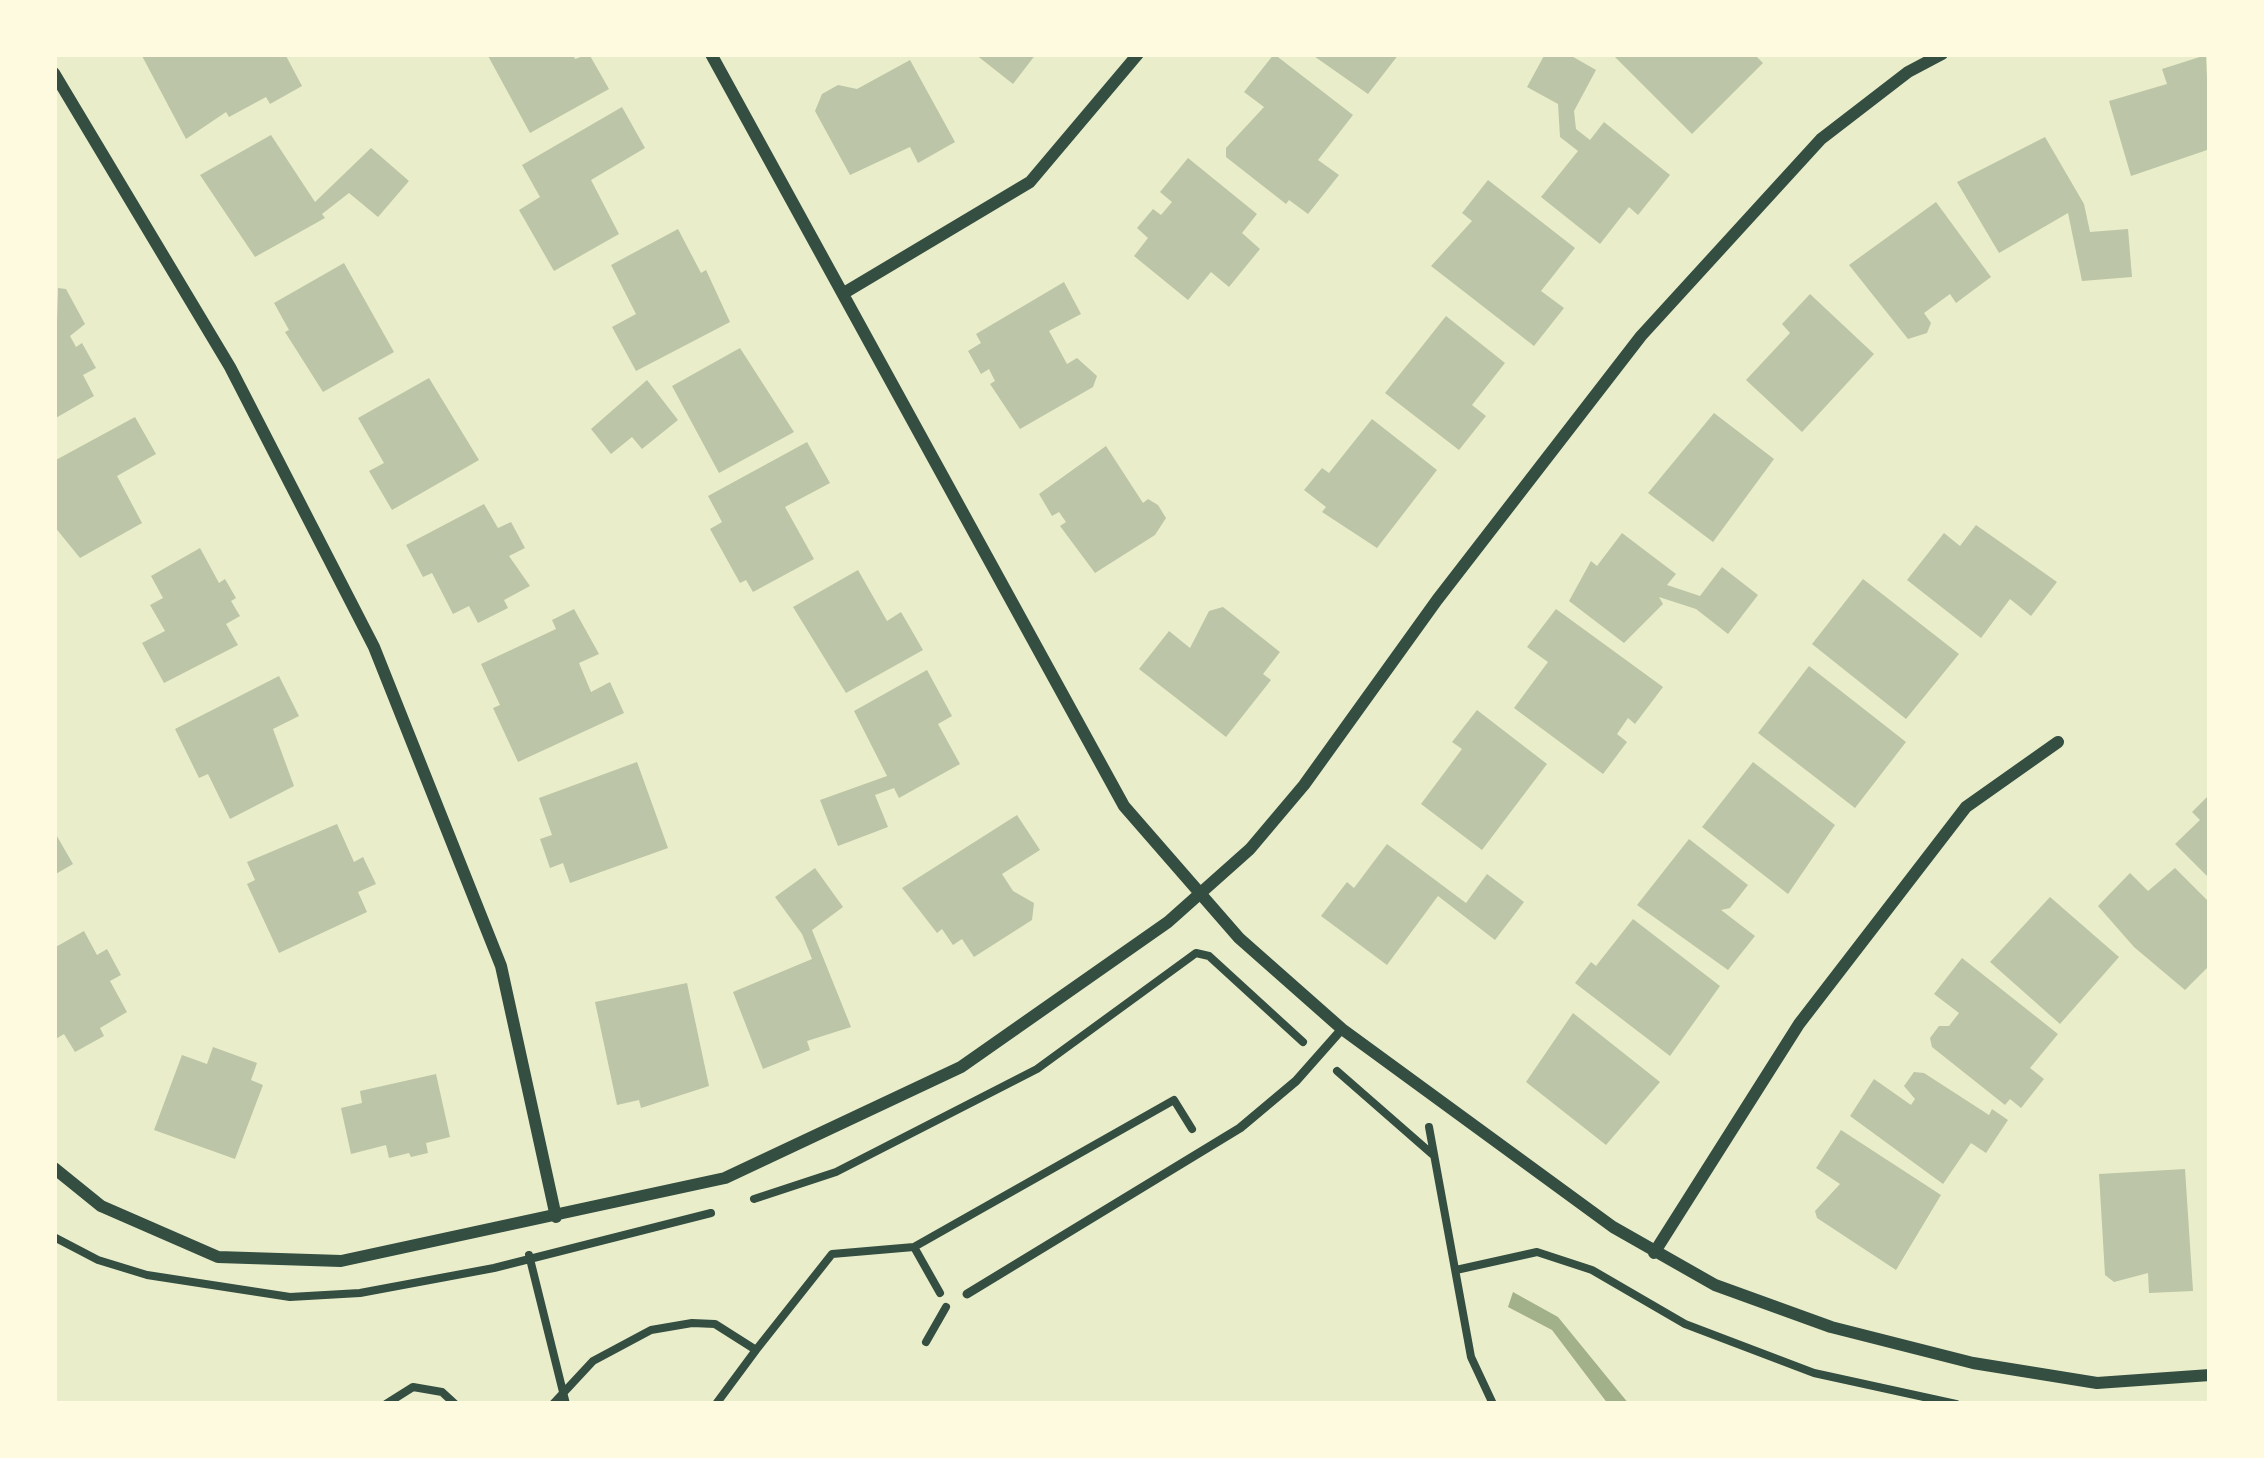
<!DOCTYPE html>
<html>
<head>
<meta charset="utf-8">
<style>
  body { margin:0 }
  #map { position:relative; width:2264px; height:1458px; overflow:hidden; background:#e9edc9; font-family:Overpass,sans-serif }
  canvas { display:block }
  .frame { position:absolute; inset:0; border:57px solid #fefae0; pointer-events:none }
</style>
</head>
<body>
<div id="map">
<canvas width="2264" height="1458"></canvas>
<div class="frame"></div>
</div>
<script>
const ctx = document.querySelector('canvas').getContext('2d');
ctx.lineJoin = 'round';
function fill(path, color) { ctx.fillStyle = color; ctx.fill(path, 'evenodd'); }
const toPath = rows => new Path2D(rows.map(r => 'M' + r).join(''));
function trace(path, color, width, dash) { ctx.strokeStyle = color; ctx.lineWidth = width; ctx.lineCap = dash ? 'butt' : 'round'; ctx.setLineDash(dash || []); ctx.stroke(path); }
const water = toPath([
  [1513,1292,1558,1317,1629,1404,1608,1404,1552,1330,1508,1307]
]);
const building = toPath([
  [141,54,285,54,302,86,270,104,266,97,229,117,226,112,186,139],
  [487,54,573,54,575,59,589,54,609,89,530,133],
  [975,54,1036,54,1013,84],
  [1274,54,1353,115,1318,160,1339,175,1308,214,1289,200,1286,204,1226,157,1226,148,1264,107,1244,92],
  [1311,54,1399,54,1368,94],
  [1545,54,1568,54,1596,70,1574,111,1576,129,1590,140,1604,122,1670,175,1638,215,1629,207,1600,244,1541,197,1578,151,1560,137,1558,104,1527,87],
  [1612,54,1754,54,1763,63,1692,134],
  [2206,55,2210,149,2131,176,2109,101,2167,84,2162,69],
  [910,60,955,142,918,163,910,147,850,175,815,111,822,94,838,85,857,89],
  [622,107,645,148,591,180,619,234,554,271,519,210,540,197,522,165],
  [271,135,315,202,371,148,409,181,378,217,349,193,322,214,325,218,255,257,200,175],
  [2045,137,2084,204,2090,232,2128,229,2132,277,2082,281,2068,213,1999,253,1957,182],
  [1188,158,1257,214,1242,233,1260,249,1229,287,1211,272,1188,300,1134,256,1148,238,1137,228,1153,209,1161,215,1172,202,1160,192],
  [1488,180,1575,248,1541,291,1564,308,1534,346,1431,266,1472,221,1462,213],
  [1936,202,1991,277,1956,303,1950,294,1924,313,1931,323,1927,333,1908,339,1849,265],
  [678,229,701,273,706,270,730,322,636,371,612,327,636,314,611,265],
  [344,263,394,352,323,392,285,332,289,330,274,303],
  [1064,282,1081,314,1049,331,1067,364,1077,358,1097,376,1093,387,1020,429,990,384,995,381,989,369,981,374,968,351,981,343,976,334],
  [58,288,66,289,85,324,70,336,76,347,82,343,96,368,83,375,94,396,54,419],
  [1810,294,1874,354,1802,432,1746,380,1790,333,1782,324],
  [1446,316,1505,363,1472,405,1486,416,1459,450,1385,393],
  [740,348,794,432,719,473,672,386],
  [429,378,479,460,392,510,369,471,384,463,358,418],
  [647,380,678,420,642,449,632,437,611,454,591,429],
  [1714,413,1774,459,1713,542,1648,493],
  [135,417,156,454,117,476,142,523,80,558,54,526,54,461],
  [1372,419,1437,470,1377,548,1322,512,1326,507,1304,490,1322,468,1329,473],
  [807,442,830,483,785,507,814,559,753,592,746,580,740,583,710,529,722,522,708,496],
  [1106,446,1143,503,1148,499,1158,505,1166,518,1155,535,1095,573,1060,526,1066,522,1059,512,1052,516,1039,494],
  [484,504,498,528,511,522,525,548,509,556,530,586,504,600,508,608,478,623,469,606,453,614,432,573,423,577,406,545],
  [1976,525,2057,582,2031,616,2010,599,1981,638,1907,580,1944,533,1960,546],
  [1622,533,1676,574,1667,585,1700,596,1722,567,1758,595,1728,634,1696,609,1659,597,1663,604,1624,643,1569,601,1591,561,1597,566],
  [200,548,219,583,225,579,236,598,231,601,240,616,226,624,238,645,164,683,142,643,165,631,150,605,163,598,151,576],
  [858,570,887,621,901,612,923,650,846,693,793,607],
  [1863,579,1959,654,1906,719,1812,644],
  [1223,607,1280,652,1263,674,1271,680,1226,737,1139,669,1169,631,1190,648,1209,611],
  [574,609,599,654,579,663,591,692,610,682,624,713,518,762,493,708,500,705,481,664,556,629,552,620],
  [1556,609,1663,687,1635,724,1628,718,1617,734,1627,742,1603,774,1514,708,1548,662,1527,647],
  [1809,666,1906,742,1855,808,1758,733],
  [927,670,952,716,938,724,960,764,899,798,894,788,875,795,888,827,838,846,820,800,887,776,854,711],
  [279,676,299,716,273,729,294,786,230,819,208,774,199,778,175,729],
  [1477,710,1547,764,1482,850,1421,804,1462,749,1452,742],
  [637,762,668,848,570,883,563,863,550,868,540,839,552,835,539,798],
  [1753,762,1835,825,1788,894,1702,827],
  [2210,794,2210,879,2175,844,2200,820,2192,812],
  [1017,815,1040,850,1002,874,1013,891,1034,903,1032,920,974,957,962,939,953,945,942,929,937,933,902,888],
  [337,824,354,862,363,857,376,884,358,892,367,912,279,953,247,884,255,880,247,862],
  [54,831,73,864,54,875],
  [1689,839,1748,885,1730,908,1721,910,1755,936,1728,970,1637,905],
  [1387,844,1466,903,1487,874,1524,902,1495,940,1438,896,1387,965,1321,916,1347,882,1354,888],
  [815,868,843,907,812,930,851,1027,807,1041,810,1050,763,1069,733,992,812,959,802,934,775,897],
  [2175,868,2210,903,2210,965,2185,990,2134,947,2098,906,2130,873,2148,891],
  [2050,897,2119,957,2060,1024,1990,962],
  [1633,919,1720,986,1670,1056,1575,983,1591,962,1596,966],
  [84,931,97,955,107,949,121,975,110,981,127,1012,100,1028,104,1036,75,1052,64,1034,54,1040,54,948],
  [1962,958,2058,1034,2030,1068,2044,1079,2021,1108,2010,1099,2005,1105,1932,1047,1930,1038,1939,1026,1949,1026,1959,1013,1934,994],
  [687,983,709,1086,641,1108,639,1100,617,1105,595,1002],
  [1573,1013,1660,1082,1606,1145,1526,1082],
  [213,1047,257,1063,251,1080,263,1085,235,1159,154,1130,182,1055,207,1064],
  [1914,1072,1924,1073,1989,1115,1992,1109,2008,1120,1986,1153,1971,1143,1943,1184,1850,1116,1874,1079,1911,1105,1915,1099,1904,1086],
  [436,1074,450,1137,426,1143,428,1153,411,1157,409,1153,389,1158,386,1145,351,1154,341,1108,362,1103,360,1091],
  [1841,1130,1941,1195,1896,1270,1817,1218,1815,1211,1840,1184,1816,1168],
  [2185,1169,2193,1291,2149,1293,2148,1273,2114,1282,2105,1275,2099,1174]
]);
const path = toPath([
  [1337,1071,1432,1154],
  [1429,1127,1471,1357,1493,1404],
  [754,1199,836,1172,1037,1069,1196,953,1209,956,1303,1042],
  [54,1237,98,1260,147,1275,290,1297,360,1293,494,1268,711,1213],
  [914,1247,940,1293],
  [529,1255,566,1404],
  [1456,1270,1537,1252,1592,1270,1685,1324,1814,1373,1956,1404],
  [926,1342,946,1307],
  [756,1350,832,1254,914,1247,1174,1100,1192,1129],
  [386,1404,413,1387,442,1392,455,1404],
  [553,1404,593,1361,651,1330,692,1323,715,1324,756,1350,716,1404]
]);
const service = toPath([
  [967,1294,1240,1128,1296,1081,1342,1029]
]);
const minor = toPath([
  [711,54,1124,806,1239,938,1342,1029,1613,1227,1715,1285,1831,1327,1973,1363,2097,1383,2210,1375],
  [54,73,230,367,374,647,501,966,556,1217],
  [844,293,1030,182,1138,54],
  [54,1168,101,1206,218,1257,341,1261,725,1178,961,1067,1168,922,1250,849,1304,785,1437,600,1641,336,1821,139,1908,72,1942,54],
  [1654,1253,1799,1024,1966,807,2058,742]
]);
fill(water, '#a3b18a');
fill(building, '#bcc5a7');
trace(path, '#344e41', 8);
trace(service, '#344e41', 9);
trace(minor, '#344e41', 12);
</script>
</body>
</html>
